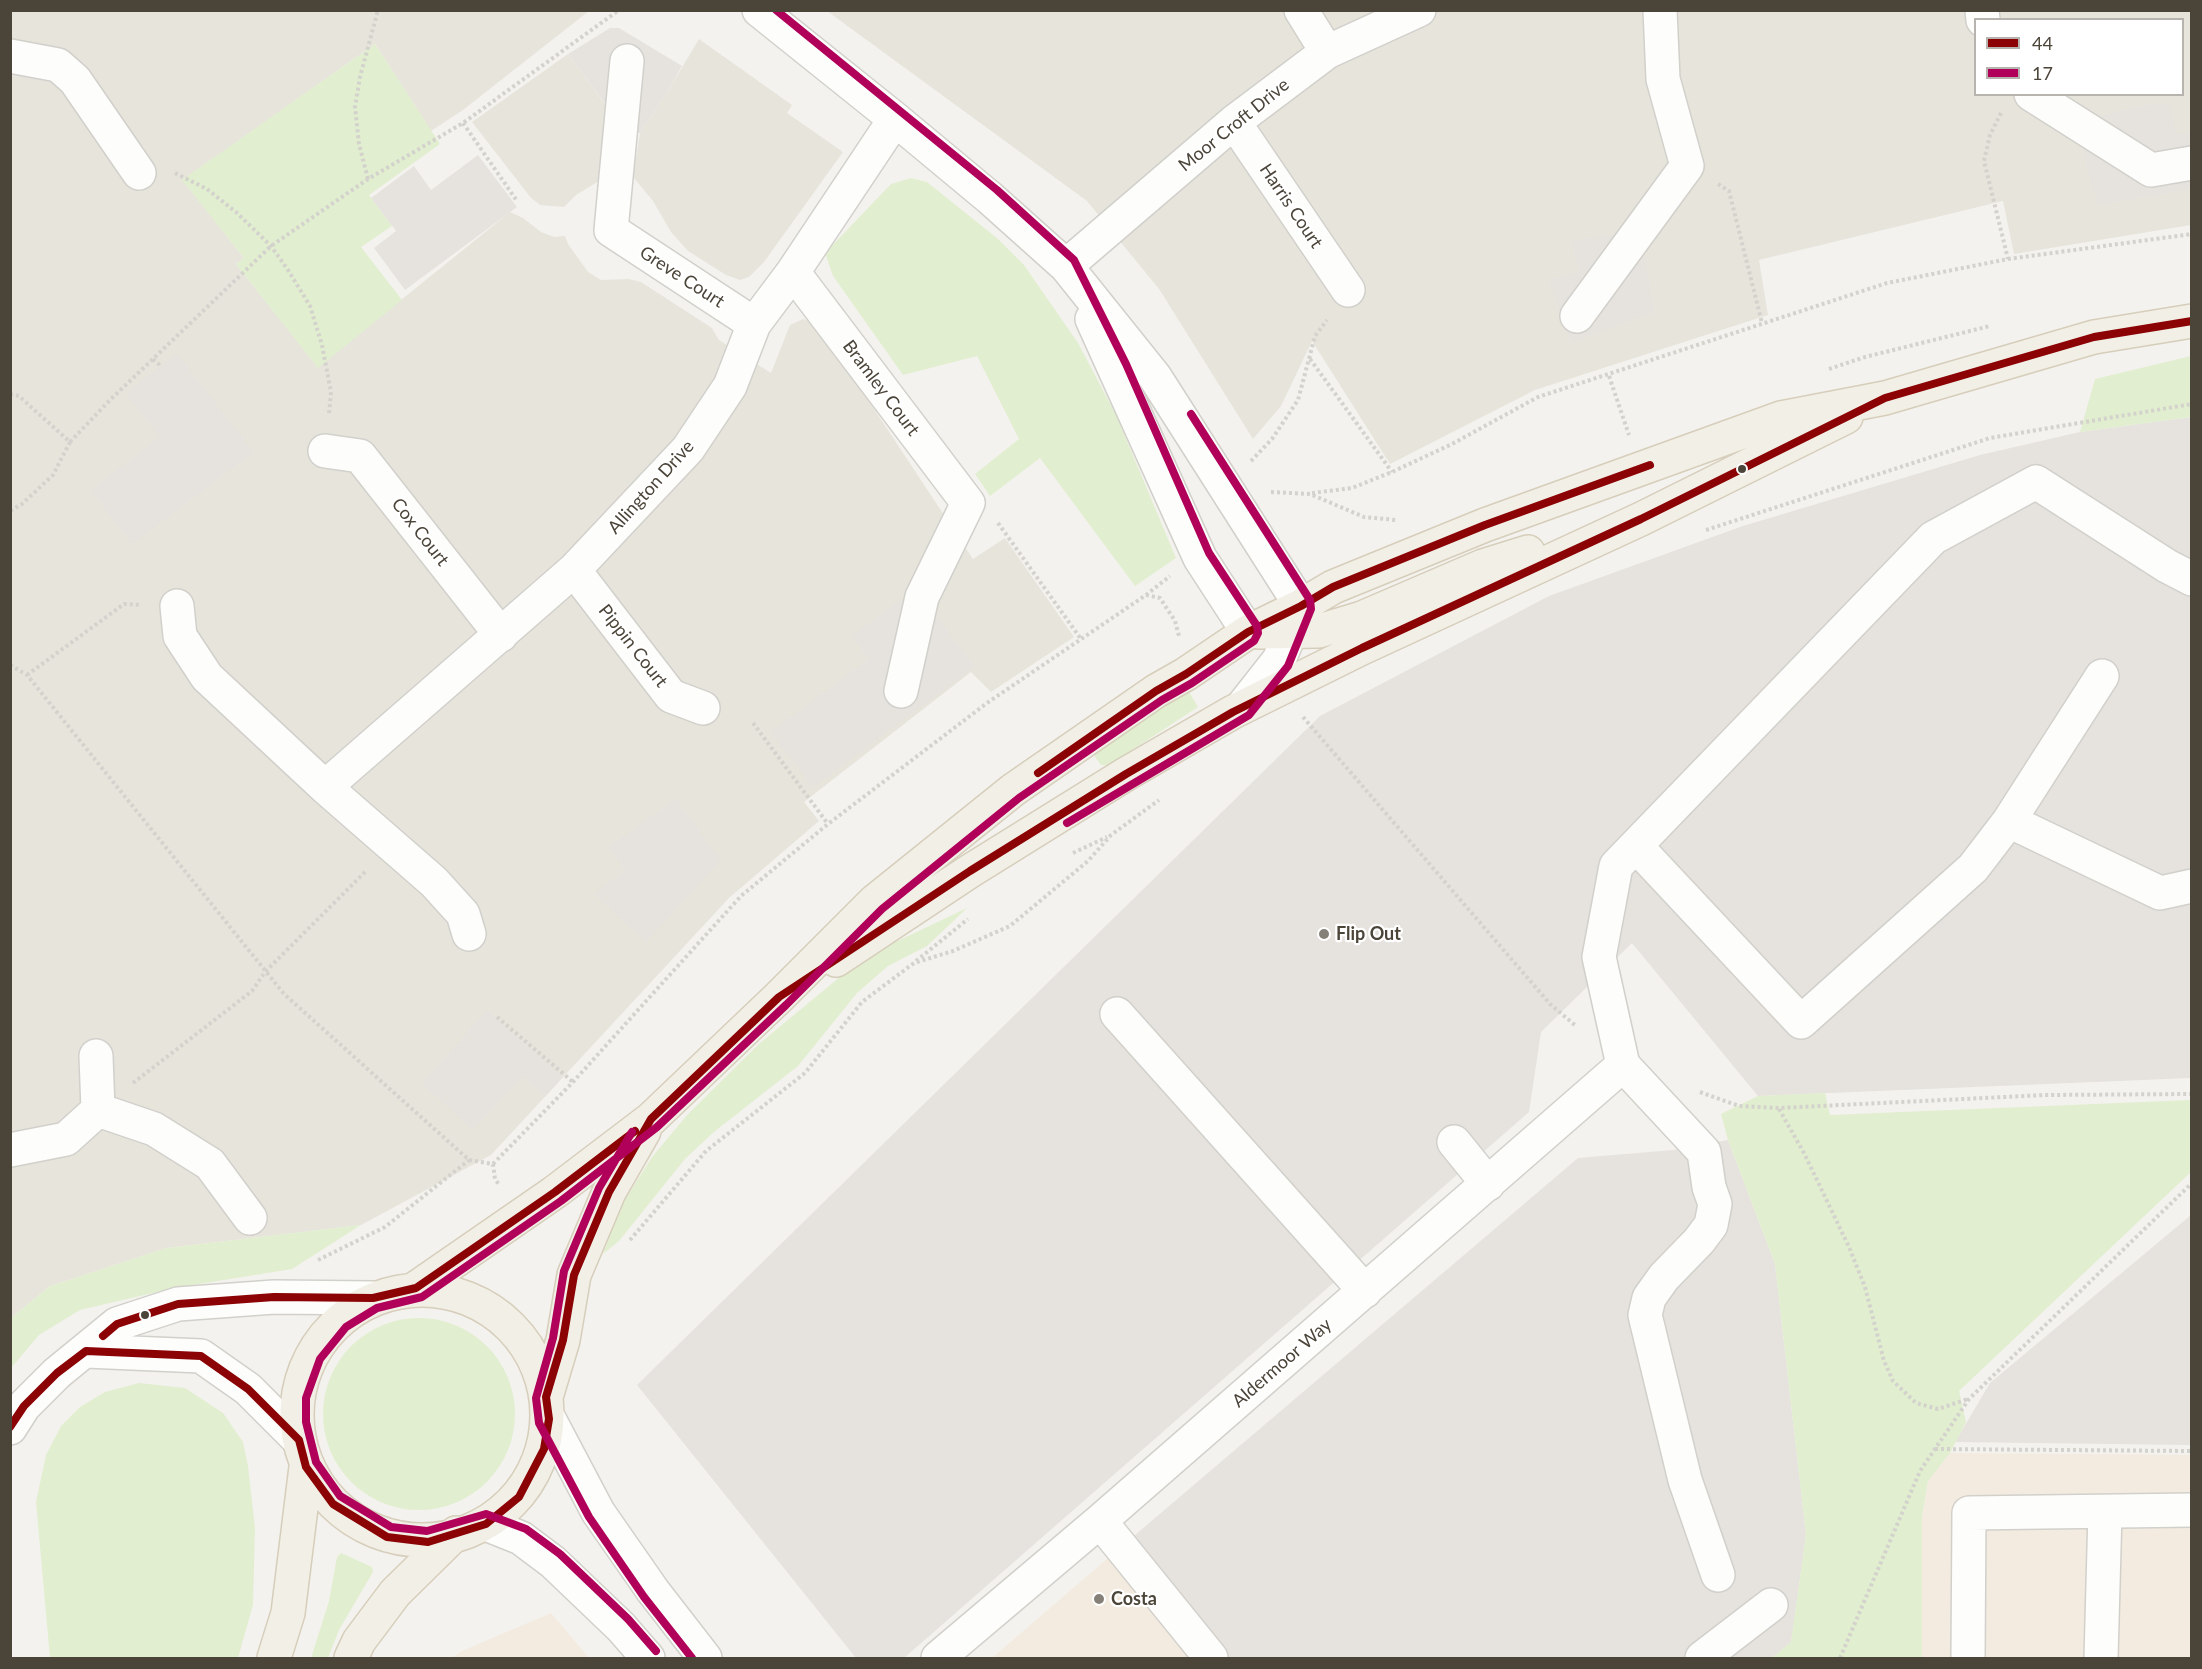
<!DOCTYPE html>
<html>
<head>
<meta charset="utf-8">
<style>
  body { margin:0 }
  #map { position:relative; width:2202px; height:1669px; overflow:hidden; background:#f4f2ee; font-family:Lato,sans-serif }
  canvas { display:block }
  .frame { position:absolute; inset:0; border:12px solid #4b4439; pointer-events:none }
  .legend { position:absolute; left:1974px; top:18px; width:210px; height:78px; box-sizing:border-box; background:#fff; border:2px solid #b7b4b0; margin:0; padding:8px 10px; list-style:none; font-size:18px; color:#4b4439 }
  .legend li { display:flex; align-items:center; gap:12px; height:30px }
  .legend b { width:30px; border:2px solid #b7b4b0 }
</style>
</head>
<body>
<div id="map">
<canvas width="2202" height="1669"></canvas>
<div class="frame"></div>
<ul class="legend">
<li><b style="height:8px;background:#8b0304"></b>44</li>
<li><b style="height:8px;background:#b10059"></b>17</li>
</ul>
</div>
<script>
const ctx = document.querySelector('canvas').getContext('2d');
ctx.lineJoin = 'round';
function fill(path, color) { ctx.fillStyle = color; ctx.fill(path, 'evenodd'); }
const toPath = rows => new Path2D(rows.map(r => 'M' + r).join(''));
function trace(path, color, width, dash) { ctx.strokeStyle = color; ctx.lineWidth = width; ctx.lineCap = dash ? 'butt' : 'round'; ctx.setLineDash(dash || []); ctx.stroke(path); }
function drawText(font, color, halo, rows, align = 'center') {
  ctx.font = font + ' Lato,sans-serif'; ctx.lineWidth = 4.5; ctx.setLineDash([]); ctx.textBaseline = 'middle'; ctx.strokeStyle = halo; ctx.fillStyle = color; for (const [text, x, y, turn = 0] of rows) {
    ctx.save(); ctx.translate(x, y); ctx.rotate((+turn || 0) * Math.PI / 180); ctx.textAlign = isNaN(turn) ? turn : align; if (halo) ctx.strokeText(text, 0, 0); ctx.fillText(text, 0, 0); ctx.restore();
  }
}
const residential = toPath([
  [11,11,589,11,463,110,431,131,375,44,183,180,244,258,236,264,318,367,510,212,523,218,541,232,554,237,565,236,568,244,588,272,601,280,629,279,641,282,712,328,719,340,771,373,790,325,803,319,818,324,973,559,1005,538,1074,637,991,692,971,672,804,802,819,821,729,898,491,1155,361,1225,167,1248,50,1286,11,1318],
  [827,11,2191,11,2191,225,2014,254,2003,201,1759,260,1768,315,1535,390,1390,464,1312,341,1281,406,1253,439,1159,289,1087,201],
  [1976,20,2182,20,2182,94,1976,94],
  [699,39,792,105,787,113,843,152,764,262,749,277,740,280,726,275,688,251,671,232,653,201,633,177,640,133,668,91],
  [568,54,613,115,617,170,576,195,564,207,540,205,531,198,472,122]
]);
const commercial = toPath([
  [1950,1453,2191,1455,2191,1658,1922,1658,1922,1517,1928,1481],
  [1108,1558,1194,1658,992,1658],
  [551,1613,589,1658,452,1658,462,1651]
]);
const industrial = toPath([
  [2191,417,2191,1078,1758,1096,1632,943,1541,1032,1529,1112,904,1658,856,1658,637,1385,1320,716,1549,596,1743,526,1980,455,2080,432],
  [1728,1140,1775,1264,1806,1535,1791,1643,1772,1658,1194,1658,1108,1558,1578,1158,1673,1150],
  [2191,1215,2191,1445,1955,1442,1990,1383]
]);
const green = toPath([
  [375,44,440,144,369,195,392,226,361,247,402,300,318,368,236,264,244,258,182,180],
  [911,178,927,182,998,239,1024,265,1078,343,1116,415,1176,558,1135,586,1040,458,990,496,975,474,1019,439,977,356,903,375,833,276,825,253,891,184],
  [2191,356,2191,417,2080,432,2095,379],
  [1188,690,1198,707,1109,765,1101,765,1095,757,1096,751],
  [967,908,927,946,888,966,857,993,798,1066,714,1132,685,1159,619,1241,603,1254,621,1206,652,1157,688,1114,760,1043,864,957],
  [1825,1093,1830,1115,2191,1100,2191,1172,1959,1391,1966,1422,1950,1453,1928,1481,1922,1517,1922,1658,1772,1658,1791,1642,1806,1535,1775,1264,1728,1140,1721,1114,1758,1096],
  [361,1225,292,1269,174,1288,80,1310,39,1335,11,1368,11,1318,50,1286,167,1248],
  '323 1414a96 96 0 1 1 192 0a96 96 0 1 1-192 0Z',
  [139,1383,185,1388,223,1413,243,1442,248,1466,255,1528,253,1605,238,1658,50,1658,36,1502,46,1455,61,1426,80,1407,105,1392],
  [341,1553,372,1567,373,1572,339,1630,328,1658,311,1658,329,1601,337,1557]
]);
const parking = toPath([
  [610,28,619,28,682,66,668,91,640,133,626,132,568,54],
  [2169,104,2177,135,2191,132,2191,189,2099,205,2090,180,2082,142,2080,125,2100,116,2147,105],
  [478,155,517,207,405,290,374,248,396,231,371,198,414,166,431,190],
  [1640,231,1654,312,1571,343,1549,280,1579,272,1572,241],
  [177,354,253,452,132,544,91,490,159,438,176,458,126,393],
  [916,589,974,667,813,787,771,732,869,659,852,636],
  [676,799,719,859,721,859,646,942,596,896,600,889,626,871,609,847],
  [487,1011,562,1078,545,1097,522,1076,473,1130,422,1083]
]);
const path = toPath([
  [2001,113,1990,135,1984,161,2008,259],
  [463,123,517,201],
  [175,173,207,189,237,213,271,246,288,270,310,306,322,345,331,392,329,414],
  [368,179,359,144,355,107,360,77,378,10],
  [1718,184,1729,191,1762,323],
  [153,359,161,366],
  [1310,359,1392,472],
  [1829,369,1865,357,1990,326],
  [1609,376,1629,435],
  [10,394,19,396,70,442,53,475,22,504,10,511],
  [70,442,110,400,271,246,368,179,463,123,619,10],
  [1251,461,1272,439,1298,400,1315,336,1327,320],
  [1271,492,1310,494,1364,517,1396,520],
  [1312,493,1352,488,1392,472,1452,444,1538,397,1887,283,2008,259,2192,234],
  [998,523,1081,639],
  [1706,530,1990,438,2192,404],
  [1146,595,1160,598,1175,621,1179,636],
  [10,665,27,675,284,994,469,1160,493,1164,495,1179,500,1186],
  [27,675,124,604,141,605],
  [1303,717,1550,1004,1576,1026],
  [753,723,828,824],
  [1073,853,1107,837],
  [916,961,968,919],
  [497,1017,573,1082],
  [133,1083,252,991,265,972,366,871],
  [1700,1092,1739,1106,1779,1108,2045,1095,2192,1094],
  [1779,1109,1804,1153,1849,1247,1865,1287,1884,1361,1893,1381,1916,1403,1938,1409,1968,1399],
  [493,1164,573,1082,741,896,828,824,987,703,1146,595,1170,576],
  [630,1240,706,1151,805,1073,862,1002,914,963,953,951,1010,926,1088,861,1111,835,1159,800],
  [318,1260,385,1227,469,1160],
  [1935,1449,2192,1451],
  [1840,1658,1920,1471,1969,1399,2192,1183]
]);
const minor = toPath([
  [759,10,895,119,990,198,1066,266,1155,377,1301,606,1279,660,1242,707],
  [1301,10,1327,52],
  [1982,10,1983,20],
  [10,56,58,65,75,80,139,173],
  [627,61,611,230,754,324],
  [2031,94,2151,170,2192,163],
  [1234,122,1348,290],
  [1066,266,1234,122,1327,52,1419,10],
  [793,272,968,503,922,597,901,691],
  [1577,316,1687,166,1663,79,1660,10],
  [1092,319,1200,558,1248,632],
  [325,451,360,456,501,635],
  [574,570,671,696,703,708],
  [177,606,180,636,207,677,325,787,434,882,463,914,469,934],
  [325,787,574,570,688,449,730,386,754,324,793,272,895,119],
  [2009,821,2160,893,2192,886],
  [1636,846,1801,1022,1973,868,2009,821,2102,676],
  [1117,1014,1365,1291],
  [98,1110,154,1129,210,1164,250,1218],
  [1454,1142,1488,1184],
  [10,1150,66,1139,98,1110,96,1056],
  [86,1351,201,1356,248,1389,299,1440],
  [549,1419,598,1512,653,1591,705,1658],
  [10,1428,24,1406,57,1373,117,1324,178,1304,274,1297,373,1298],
  [1100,1521,1211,1658],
  [486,1524,521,1538,553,1562,621,1627,648,1658],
  [1718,1575,1685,1480,1645,1315,1649,1298,1664,1277,1699,1241,1711,1225,1715,1204,1709,1187,1704,1152,1623,1065,1599,957,1616,866,1933,538,2036,482,2167,566,2192,579],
  [938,1658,1100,1521,1623,1065],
  [1702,1658,1771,1605],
  [1968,1658,1969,1513,2192,1510],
  [2101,1658,2105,1512]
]);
const major = toPath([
  [1258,632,1319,631,1362,618,1483,566,1528,552],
  [836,960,970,871,1126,774,1233,712,1362,648,1641,519,1846,417],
  [416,1288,555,1192,651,1119,779,997,875,901,1013,790,1156,691,1186,674,1248,632,1301,606,1333,587,1485,525,1781,418,1885,398,2094,337,2192,321],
  '297 1415a125 125 0 1 1 250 0a125 125 0 1 1-250 0Z',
  [546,1397,563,1340,574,1275,609,1192,644,1131],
  [274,1658,288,1613,306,1467],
  [351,1658,359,1641,395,1593,456,1533]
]);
const bus1 = toPath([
  [1038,773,1156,691,1186,674,1248,632,1301,606,1333,587,1485,525,1650,465],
  [103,1336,117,1324,178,1304,274,1297,373,1298,416,1288,555,1192,635,1131],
  [10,1427,24,1406,57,1373,86,1351,201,1356,248,1389,299,1440,306,1467,333,1504,387,1537,428,1542,486,1524,519,1497,544,1449,549,1419,546,1397,563,1340,574,1275,609,1192,651,1119,779,997,970,871,1126,774,1233,712,1362,648,1641,519,1885,398,2094,337,2192,321]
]);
const bus2 = toPath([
  [1067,823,1249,715,1288,666,1311,609,1310,600,1191,414],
  [632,1132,599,1188,564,1271,553,1338,536,1398,539,1423,589,1517,644,1597,692,1658],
  [656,1651,628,1619,560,1554,526,1529,486,1514,427,1531,391,1527,340,1496,316,1462,306,1422,306,1398,320,1359,346,1327,377,1308,422,1297,561,1201,657,1127,786,1005,882,909,1019,798,1162,700,1192,683,1254,641,1258,633,1257,626,1209,553,1126,364,1074,260,997,190,776,10]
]);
const markers = [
  [1742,469,5,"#4b4439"],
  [1324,934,6,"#868178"],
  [145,1315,5,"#4b4439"],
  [1099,1599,6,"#868178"]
];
const streetNames = [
  ["Moor Croft Drive",1234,125,-39],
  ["Harris Court",1291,206,56],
  ["Greve Court",682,277,33],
  ["Bramley Court",881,388,53],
  ["Allington Drive",651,487,-48],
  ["Cox Court",420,532,52],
  ["Pippin Court",633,646,52],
  ["Aldermoor Way",1282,1363,-41]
];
const poiNames = [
  ["Flip Out",1336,934],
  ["Costa",1111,1599]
];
fill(residential, '#e7e4dc');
fill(commercial, '#f3ebdf');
fill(industrial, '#e6e2de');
fill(green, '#e1eecf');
fill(parking, '#e6e3df');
trace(minor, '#d2d0cb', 36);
trace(major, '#d6cebb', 36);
trace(path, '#d3d2cc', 4, [3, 3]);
trace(minor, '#fdfdfc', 33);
trace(major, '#f2efe6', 33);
trace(bus1, '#8b0304', 8);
trace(bus2, '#b10059', 8);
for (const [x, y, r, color] of markers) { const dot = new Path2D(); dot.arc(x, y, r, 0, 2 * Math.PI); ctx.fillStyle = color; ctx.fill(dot); trace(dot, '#fff', 2); }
drawText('18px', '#4b4439', '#fff', streetNames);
drawText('bold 18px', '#4b4439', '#fff', poiNames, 'left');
</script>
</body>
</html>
